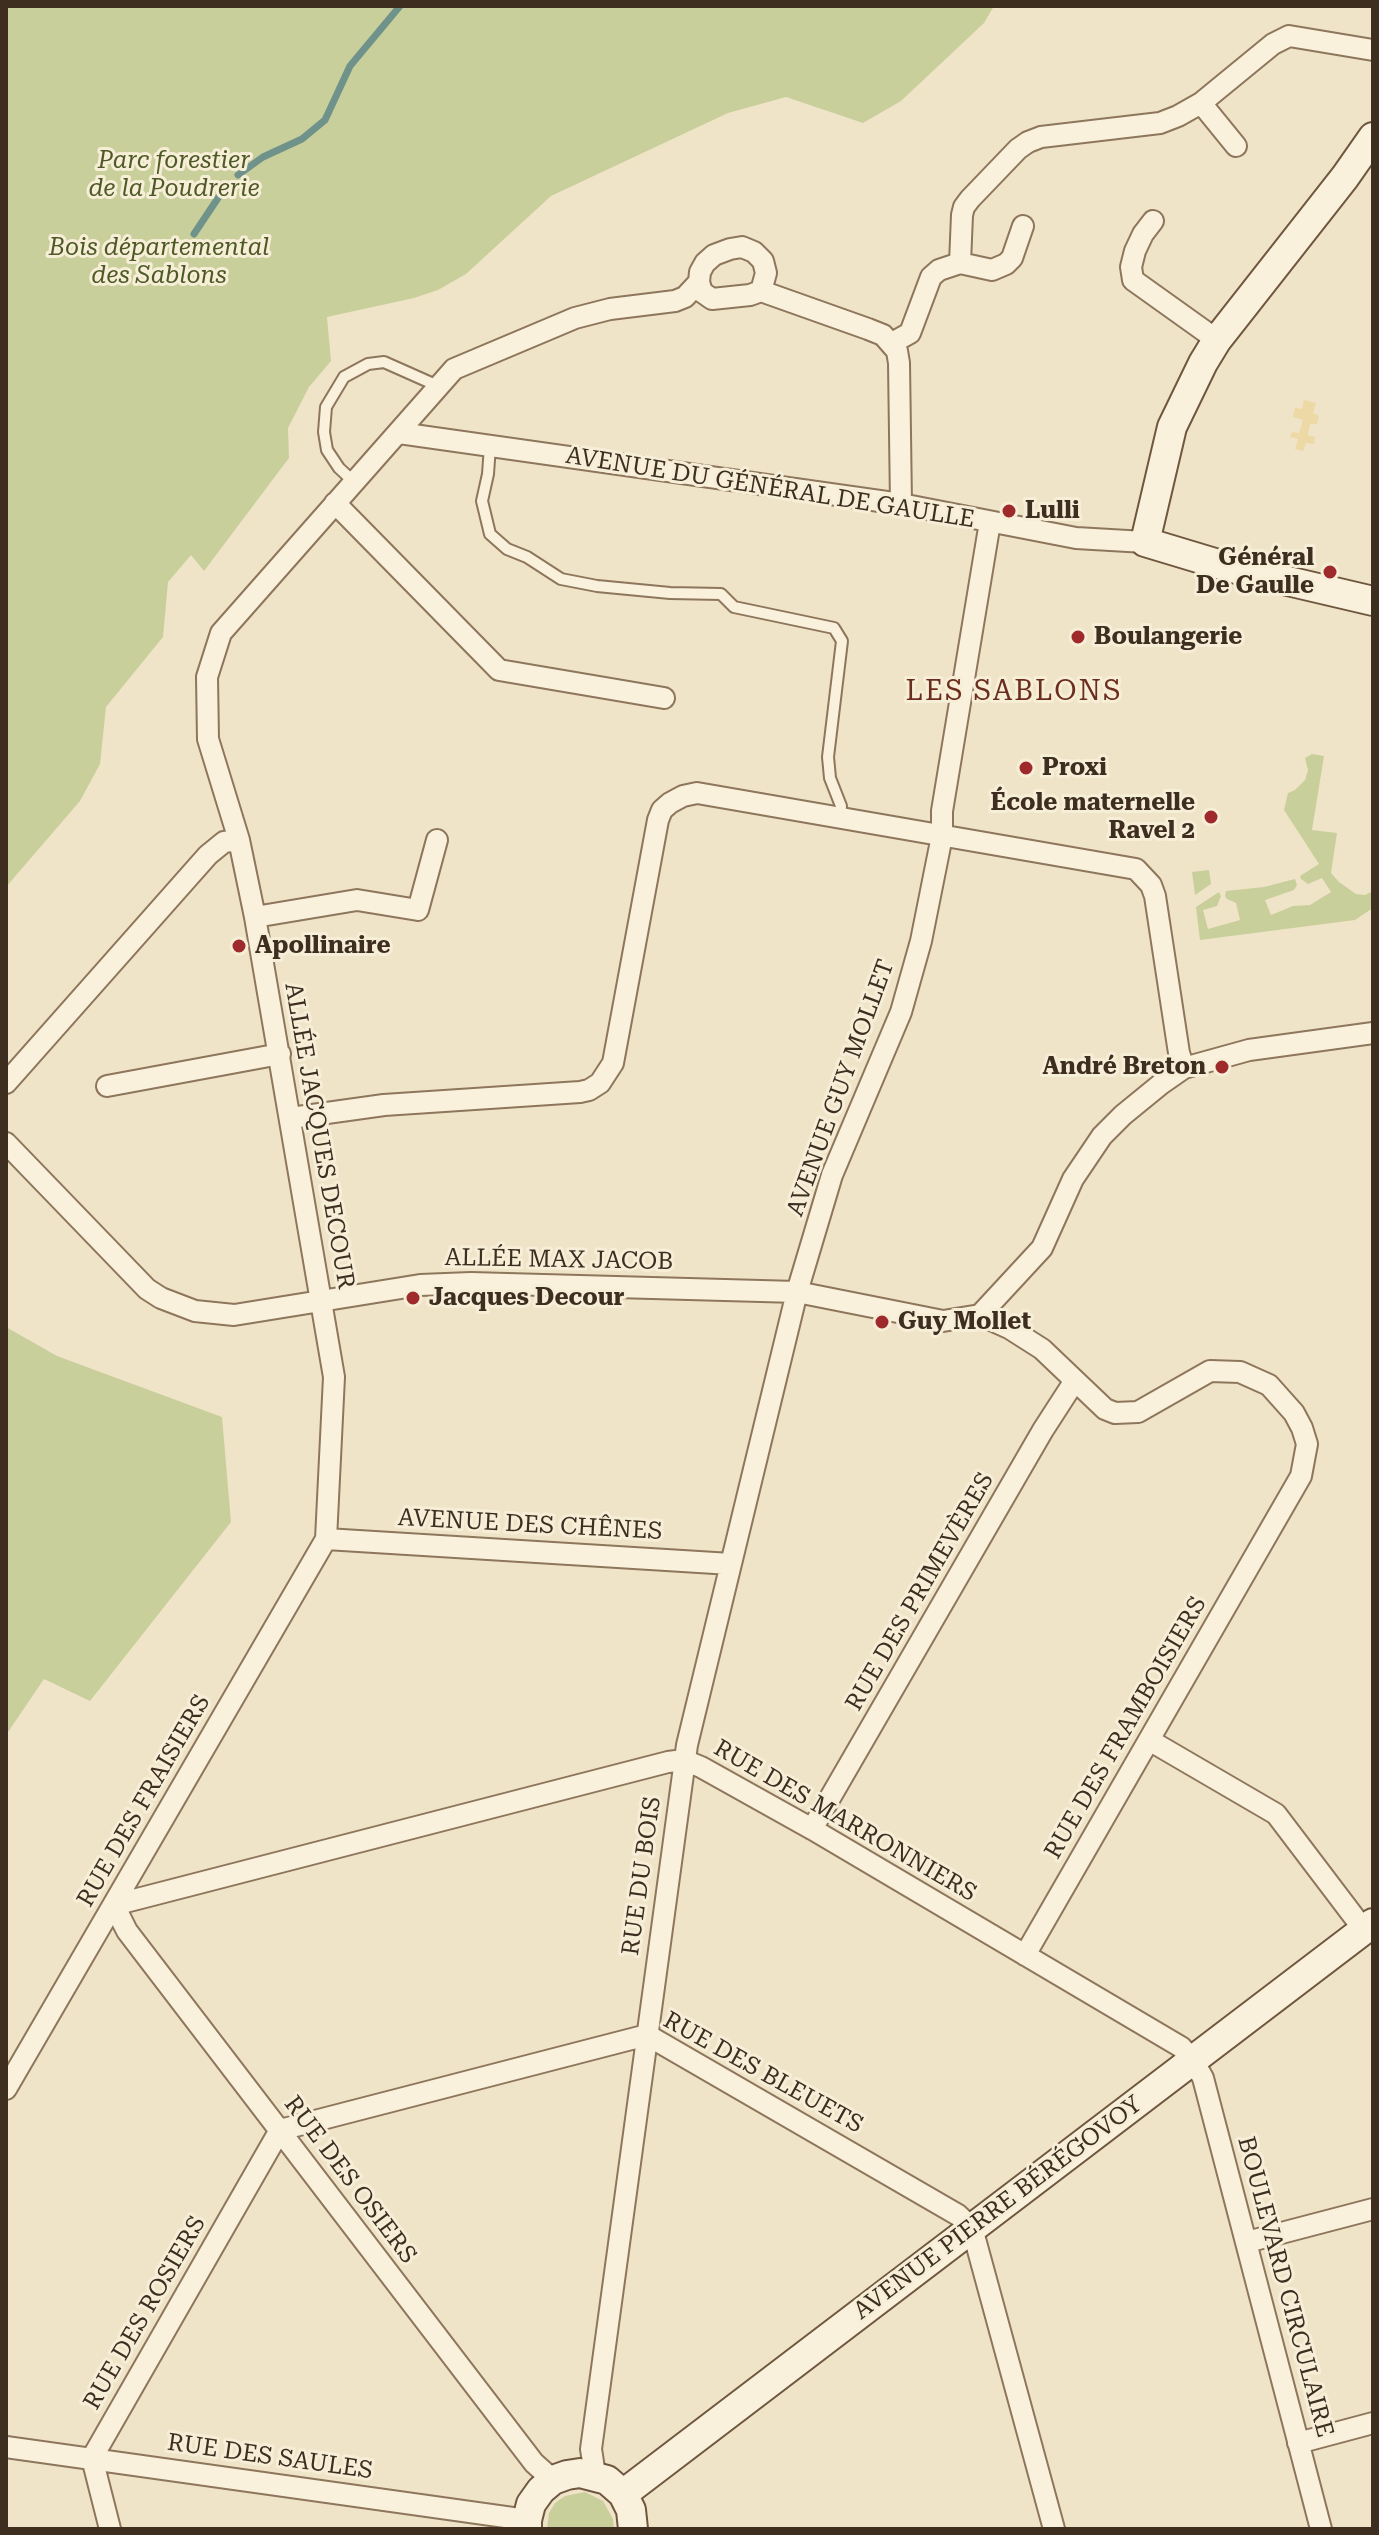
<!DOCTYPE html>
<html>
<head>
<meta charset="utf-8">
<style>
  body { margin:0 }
  #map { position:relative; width:1379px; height:2535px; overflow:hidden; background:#f0e4c8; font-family:"Roboto Serif",serif }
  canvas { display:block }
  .frame { position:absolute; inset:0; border:8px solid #3d2e20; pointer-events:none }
</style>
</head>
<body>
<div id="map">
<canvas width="1379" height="2535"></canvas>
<div class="frame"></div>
</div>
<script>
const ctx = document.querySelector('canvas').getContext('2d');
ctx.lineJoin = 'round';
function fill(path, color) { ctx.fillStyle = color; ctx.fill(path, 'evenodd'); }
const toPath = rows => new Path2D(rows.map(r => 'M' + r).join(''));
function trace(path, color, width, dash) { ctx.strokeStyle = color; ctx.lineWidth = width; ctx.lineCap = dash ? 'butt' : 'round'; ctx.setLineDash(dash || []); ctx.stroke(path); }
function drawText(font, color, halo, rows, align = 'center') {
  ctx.font = font + ' "Roboto Serif",serif'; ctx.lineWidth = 6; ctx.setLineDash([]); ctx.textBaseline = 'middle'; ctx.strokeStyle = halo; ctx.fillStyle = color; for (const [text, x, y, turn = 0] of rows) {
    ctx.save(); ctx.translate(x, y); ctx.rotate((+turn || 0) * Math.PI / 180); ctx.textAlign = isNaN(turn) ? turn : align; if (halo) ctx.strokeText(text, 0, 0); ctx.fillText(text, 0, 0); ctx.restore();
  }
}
const green = toPath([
  [6,6,994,6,984,23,901,101,863,123,786,97,728,113,551,196,466,274,438,290,414,298,327,317,331,361,309,387,288,428,289,458,204,571,191,555,168,582,163,637,106,707,100,764,80,801,6,887],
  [1312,754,1324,756,1312,830,1337,833,1331,873,1339,882,1356,894,1365,895,1373,891,1373,908,1355,920,1200,940,1196,907,1219,892,1221,896,1217,906,1203,910,1208,929,1240,920,1236,903,1227,899,1225,896,1226,891,1264,887,1295,879,1297,885,1294,890,1265,900,1271,915,1293,906,1310,905,1331,892,1322,878,1308,884,1301,879,1300,876,1319,864,1284,810,1288,793,1295,790,1305,780,1308,770,1305,758],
  [1209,870,1211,884,1195,895,1192,872],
  [6,1327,57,1356,222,1417,231,1522,90,1701,44,1679,6,1735],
  [585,2492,603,2501,613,2519,614,2529,547,2529,549,2513,555,2503,565,2496]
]);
const sand = toPath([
  [1304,400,1316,403,1313,413,1319,416,1317,424,1310,424,1308,435,1315,437,1314,444,1306,443,1303,451,1295,449,1298,439,1290,437,1292,432,1299,433,1303,420,1293,417,1295,408,1302,409]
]);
const stream = toPath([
  [238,175,263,157,302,139,325,120,350,66,400,6],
  [194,234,222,192]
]);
const lane = toPath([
  [490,446,488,474,482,501,490,534,507,549,527,557,561,579,597,586,670,593,721,594,734,607,834,628,842,641,828,757,830,778,841,806,840,817],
  [354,482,339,468,327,450,324,432,326,407,344,377,368,364,384,362,438,386]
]);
const street = toPath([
  [1201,103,1236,146],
  [1153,221,1143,234,1135,251,1131,267,1133,280,1217,340],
  [960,263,962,215,964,207,970,199,1018,149,1028,142,1041,137,1160,123,1178,116,1201,103,1273,44,1289,36,1373,50],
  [761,291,868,329,883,335,897,351,899,363,901,504],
  [892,343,910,333,931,277,939,270,960,263,992,270,1006,264,1012,258,1023,226],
  [399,433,901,504,1076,538,1145,542],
  [335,503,499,670,664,698],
  [255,917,357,900,418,910,437,840],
  [6,1083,208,855,224,842,239,840],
  [107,1086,280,1054],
  [291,1118,384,1105,580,1092,589,1090,600,1083,613,1063,658,820,662,810,670,803,683,796,697,793,1136,869,1151,885,1155,896,1179,1053,1184,1068],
  [6,1143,147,1289,161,1298,195,1311,234,1315,420,1285,471,1283,797,1292,943,1321,980,1315,1009,1328,1042,1349,1105,1409,1115,1413,1138,1412,1210,1371,1240,1372,1269,1385,1294,1413,1302,1428,1307,1444,1301,1476,1025,1955],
  [980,1315,1042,1248,1073,1179,1102,1136,1123,1115,1161,1084,1184,1068,1249,1050,1373,1033],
  [326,1539,731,1564],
  [1149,1740,1276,1814,1364,1930],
  [812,1829,1043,1430,1074,1382],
  [6,2089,326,1539,334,1377,255,917,239,840,208,739,207,677,221,633,454,369,575,318,610,309,675,301,685,297,699,282,700,272,705,263,714,255,730,249,742,247,754,252,763,261,766,273,761,291,750,295,712,299,702,292,699,282],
  [1247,2242,1373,2209],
  [1298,2443,1373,2423],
  [6,2447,527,2520],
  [595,2475,591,2449,687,1745,797,1292,832,1175,901,1012,921,941,942,836,942,811,990,522],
  [553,2480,534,2463,127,1931,114,1905,668,1762,684,1760,701,1767,812,1829,1181,2047,1193,2060,1203,2078,1321,2529],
  [110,2529,92,2458,280,2130,647,2035,958,2215,972,2228,1054,2529]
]);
const secondary = toPath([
  [1373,137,1345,177,1217,340,1203,363,1172,427,1145,542,1228,567,1373,601],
  [623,2494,1373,1923],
  [527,2529,527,2520,531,2504,541,2490,553,2480,567,2475,580,2473,607,2480,623,2494,631,2510,633,2529]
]);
const markers = [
  [1009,511,8,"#9e2a2b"],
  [1330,572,8,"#9e2a2b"],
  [1078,637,8,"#9e2a2b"],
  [1026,768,8,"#9e2a2b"],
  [1211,817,8,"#9e2a2b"],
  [239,946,8,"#9e2a2b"],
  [1222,1067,8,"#9e2a2b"],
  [413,1298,8,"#9e2a2b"],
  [882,1322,8,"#9e2a2b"]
];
const parkNames = [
  ["Parc forestier",174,161],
  ["de la Poudrerie",174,189],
  ["Bois départemental",159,248],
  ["des Sablons",159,276]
];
const streetNames = [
  ["AVENUE DU GÉNÉRAL DE GAULLE",770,488,9],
  ["AVENUE GUY MOLLET",841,1088,-70],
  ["ALLÉE JACQUES DECOUR",319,1136,80],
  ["ALLÉE MAX JACOB",559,1260,1],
  ["AVENUE DES CHÊNES",530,1525,3],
  ["RUE DES PRIMEVÈRES",920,1592,-60],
  ["RUE DES FRAMBOISIERS",1126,1728,-60],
  ["RUE DES FRAISIERS",144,1801,-60],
  ["RUE DES MARRONNIERS",845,1821,30],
  ["RUE DU BOIS",642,1876,-82],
  ["RUE DES BLEUETS",763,2073,29],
  ["RUE DES OSIERS",350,2180,53],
  ["AVENUE PIERRE BÉRÉGOVOY",998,2208,-37],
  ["BOULEVARD CIRCULAIRE",1285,2287,75],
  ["RUE DES ROSIERS",145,2313,-60],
  ["RUE DES SAULES",270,2457,8]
];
const poiNames = [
  ["Lulli",1025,511],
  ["Général",1314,558,"right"],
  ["De Gaulle",1314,586,"right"],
  ["Boulangerie",1094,637],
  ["Proxi",1042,768],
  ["École maternelle",1195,803,"right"],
  ["Ravel 2",1195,831,"right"],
  ["Apollinaire",255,946],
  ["André Breton",1206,1067,"right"],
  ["Jacques Decour",429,1298],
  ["Guy Mollet",898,1322]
];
const quarterNames = [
  ["LES SABLONS",1014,692]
];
fill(green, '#c9cf9b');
fill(sand, '#ecd9a5');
trace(stream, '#6f938a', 7);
trace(lane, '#8d765c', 14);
trace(street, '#8d765c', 24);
trace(secondary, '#6f573f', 32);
trace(lane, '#faf1dc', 10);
trace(street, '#faf1dc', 20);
trace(secondary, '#faf1dc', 28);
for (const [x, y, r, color] of markers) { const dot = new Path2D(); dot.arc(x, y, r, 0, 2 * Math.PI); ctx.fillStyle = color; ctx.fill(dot); trace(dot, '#f7eed8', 3); }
drawText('italic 24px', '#4d5a26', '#f7eed8', parkNames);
drawText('24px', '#3d2e20', '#f7eed8', streetNames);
drawText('bold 24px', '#3d2e20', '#f7eed8', poiNames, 'left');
ctx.letterSpacing = '2px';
drawText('28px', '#6b2e1e', '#f7eed8', quarterNames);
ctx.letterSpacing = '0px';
</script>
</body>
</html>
